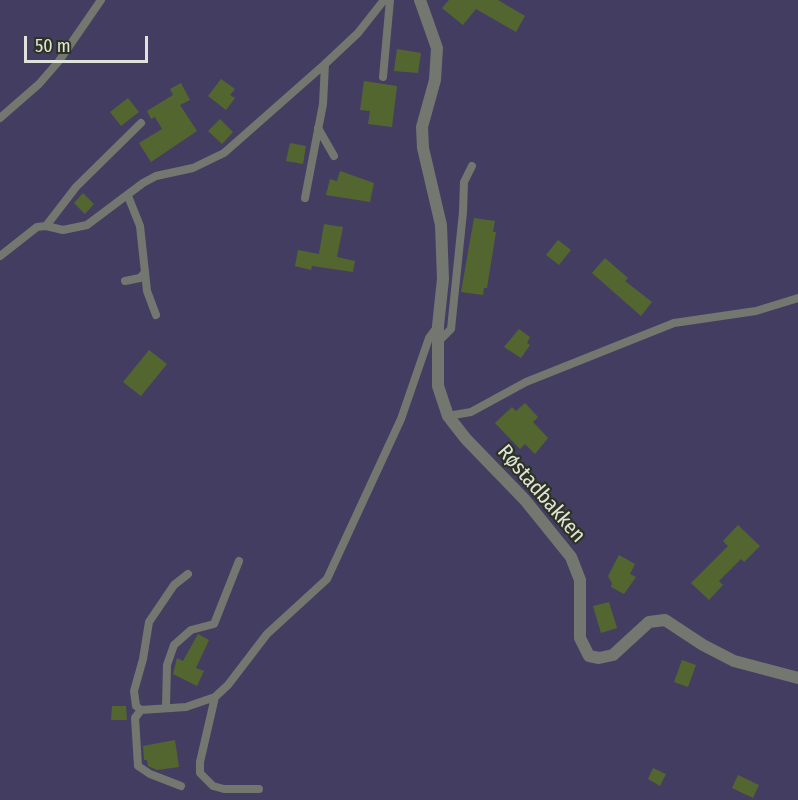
<!DOCTYPE html>
<html>
<head>
<meta charset="utf-8">
<style>
  body { margin:0 }
  #map { position:relative; width:798px; height:800px; overflow:hidden; background:#2d3323; font-family:"Fira Sans Condensed",sans-serif }
  canvas { display:block }
  .scale { position:absolute; left:24px; top:36px; width:124px; height:27px; box-sizing:border-box; border:3px solid #dfe3d9; border-top:0; padding-left:8px; font-size:18px; line-height:21px; white-space:nowrap; color:#dfe3d9; -webkit-text-stroke:4px #2d3323; paint-order:stroke }
</style>
</head>
<body>
<div id="map">
<canvas width="798" height="800"></canvas>
<div class="scale">50 m</div>
</div>
<script>
const ctx = document.querySelector('canvas').getContext('2d');
ctx.lineJoin = 'round';
function fill(path, color) { ctx.fillStyle = color; ctx.fill(path, 'evenodd'); }
const toPath = rows => new Path2D(rows.map(r => 'M' + r).join(''));
function trace(path, color, width, dash) { ctx.strokeStyle = color; ctx.lineWidth = width; ctx.lineCap = dash ? 'butt' : 'round'; ctx.setLineDash(dash || []); ctx.stroke(path); }
function drawText(font, color, halo, rows, align = 'center') {
  ctx.font = font + ' "Fira Sans Condensed",sans-serif'; ctx.lineWidth = 4.5; ctx.setLineDash([]); ctx.textBaseline = 'middle'; ctx.strokeStyle = halo; ctx.fillStyle = color; for (const [text, x, y, turn = 0] of rows) {
    ctx.save(); ctx.translate(x, y); ctx.rotate((+turn || 0) * Math.PI / 180); ctx.textAlign = isNaN(turn) ? turn : align; if (halo) ctx.strokeText(text, 0, 0); ctx.fillText(text, 0, 0); ctx.restore();
  }
}
const green = toPath([
  [0,0,798,0,798,800,0,800]
]);
const building = toPath([
  [449,0,498,0,525,16,516,32,476,9,463,25,442,8],
  [397,49,421,53,418,73,394,71],
  [221,79,235,89,230,95,235,98,226,110,208,96],
  [364,81,397,86,392,127,368,124,370,111,360,110],
  [181,83,190,100,180,105,197,131,151,162,139,143,162,129,155,117,151,119,147,111,173,95,170,89],
  [128,98,139,112,121,126,110,112],
  [220,119,233,132,222,144,208,131],
  [290,143,306,146,303,164,286,161],
  [340,171,374,183,370,202,326,195,330,179,337,181],
  [83,193,94,204,85,214,74,203],
  [474,218,495,221,493,232,496,232,487,288,484,288,483,295,461,292],
  [324,224,343,227,337,257,355,261,353,272,312,266,311,270,295,266,298,250,319,254],
  [558,240,571,250,559,265,546,255],
  [605,258,628,278,625,281,652,302,641,316,592,273],
  [519,329,530,337,527,343,530,345,521,358,504,347],
  [149,350,167,364,141,396,123,382],
  [525,403,538,417,533,422,548,438,535,454,525,444,520,449,495,423,512,407,516,411],
  [738,525,760,546,744,562,741,559,719,581,723,585,709,600,691,583,728,546,723,541],
  [619,555,635,564,630,574,636,577,624,594,611,587,612,583,608,576],
  [609,602,617,628,601,633,593,606],
  [198,634,209,640,196,668,204,671,197,686,173,674,177,658,183,661],
  [682,660,696,665,688,687,674,682],
  [112,706,126,706,127,720,111,720],
  [175,740,179,767,157,770,148,766,147,760,144,760,143,746],
  [653,768,666,774,660,786,648,779],
  [738,775,759,785,753,798,732,788]
]);
const service = toPath([
  [383,77,390,0],
  [0,118,39,84,59,61,101,0],
  [318,128,334,156],
  [128,196,140,226,147,291,156,315],
  [305,198,323,104,325,64],
  [46,226,76,187,141,123],
  [0,256,37,227,46,226,63,230,87,225,143,183,156,176,193,168,224,153,325,64,358,33,384,0],
  [125,281,140,278,145,272],
  [439,341,451,329,463,212,464,182,472,166],
  [448,416,471,412,526,382,674,323,756,311,798,298],
  [188,574,174,585,149,622,143,659,134,691,136,706,141,710,186,707,215,697,228,685,267,634,327,579,401,419,429,338,438,326],
  [215,697,200,762,200,773,213,786,224,789,259,789],
  [166,706,167,665,174,645,191,630,214,624,239,561],
  [141,710,135,718,138,766,150,774,181,786]
]);
const minor = toPath([
  [420,0,437,48,435,80,422,127,423,148,441,225,443,279,438,326,438,386,448,416,466,439,525,500,571,557,580,580,580,638,589,656,599,658,613,655,649,622,665,620,703,645,734,661,798,678]
]);
const streetNames = [
  ["Røstadbakken",541,494,49]
];
fill(green, '#443d62');
fill(building, '#54662f');
trace(service, '#74776f', 8);
trace(minor, '#74776f', 12);
drawText('21px', '#dfe3d9', '#2d3323', streetNames);
</script>
</body>
</html>
